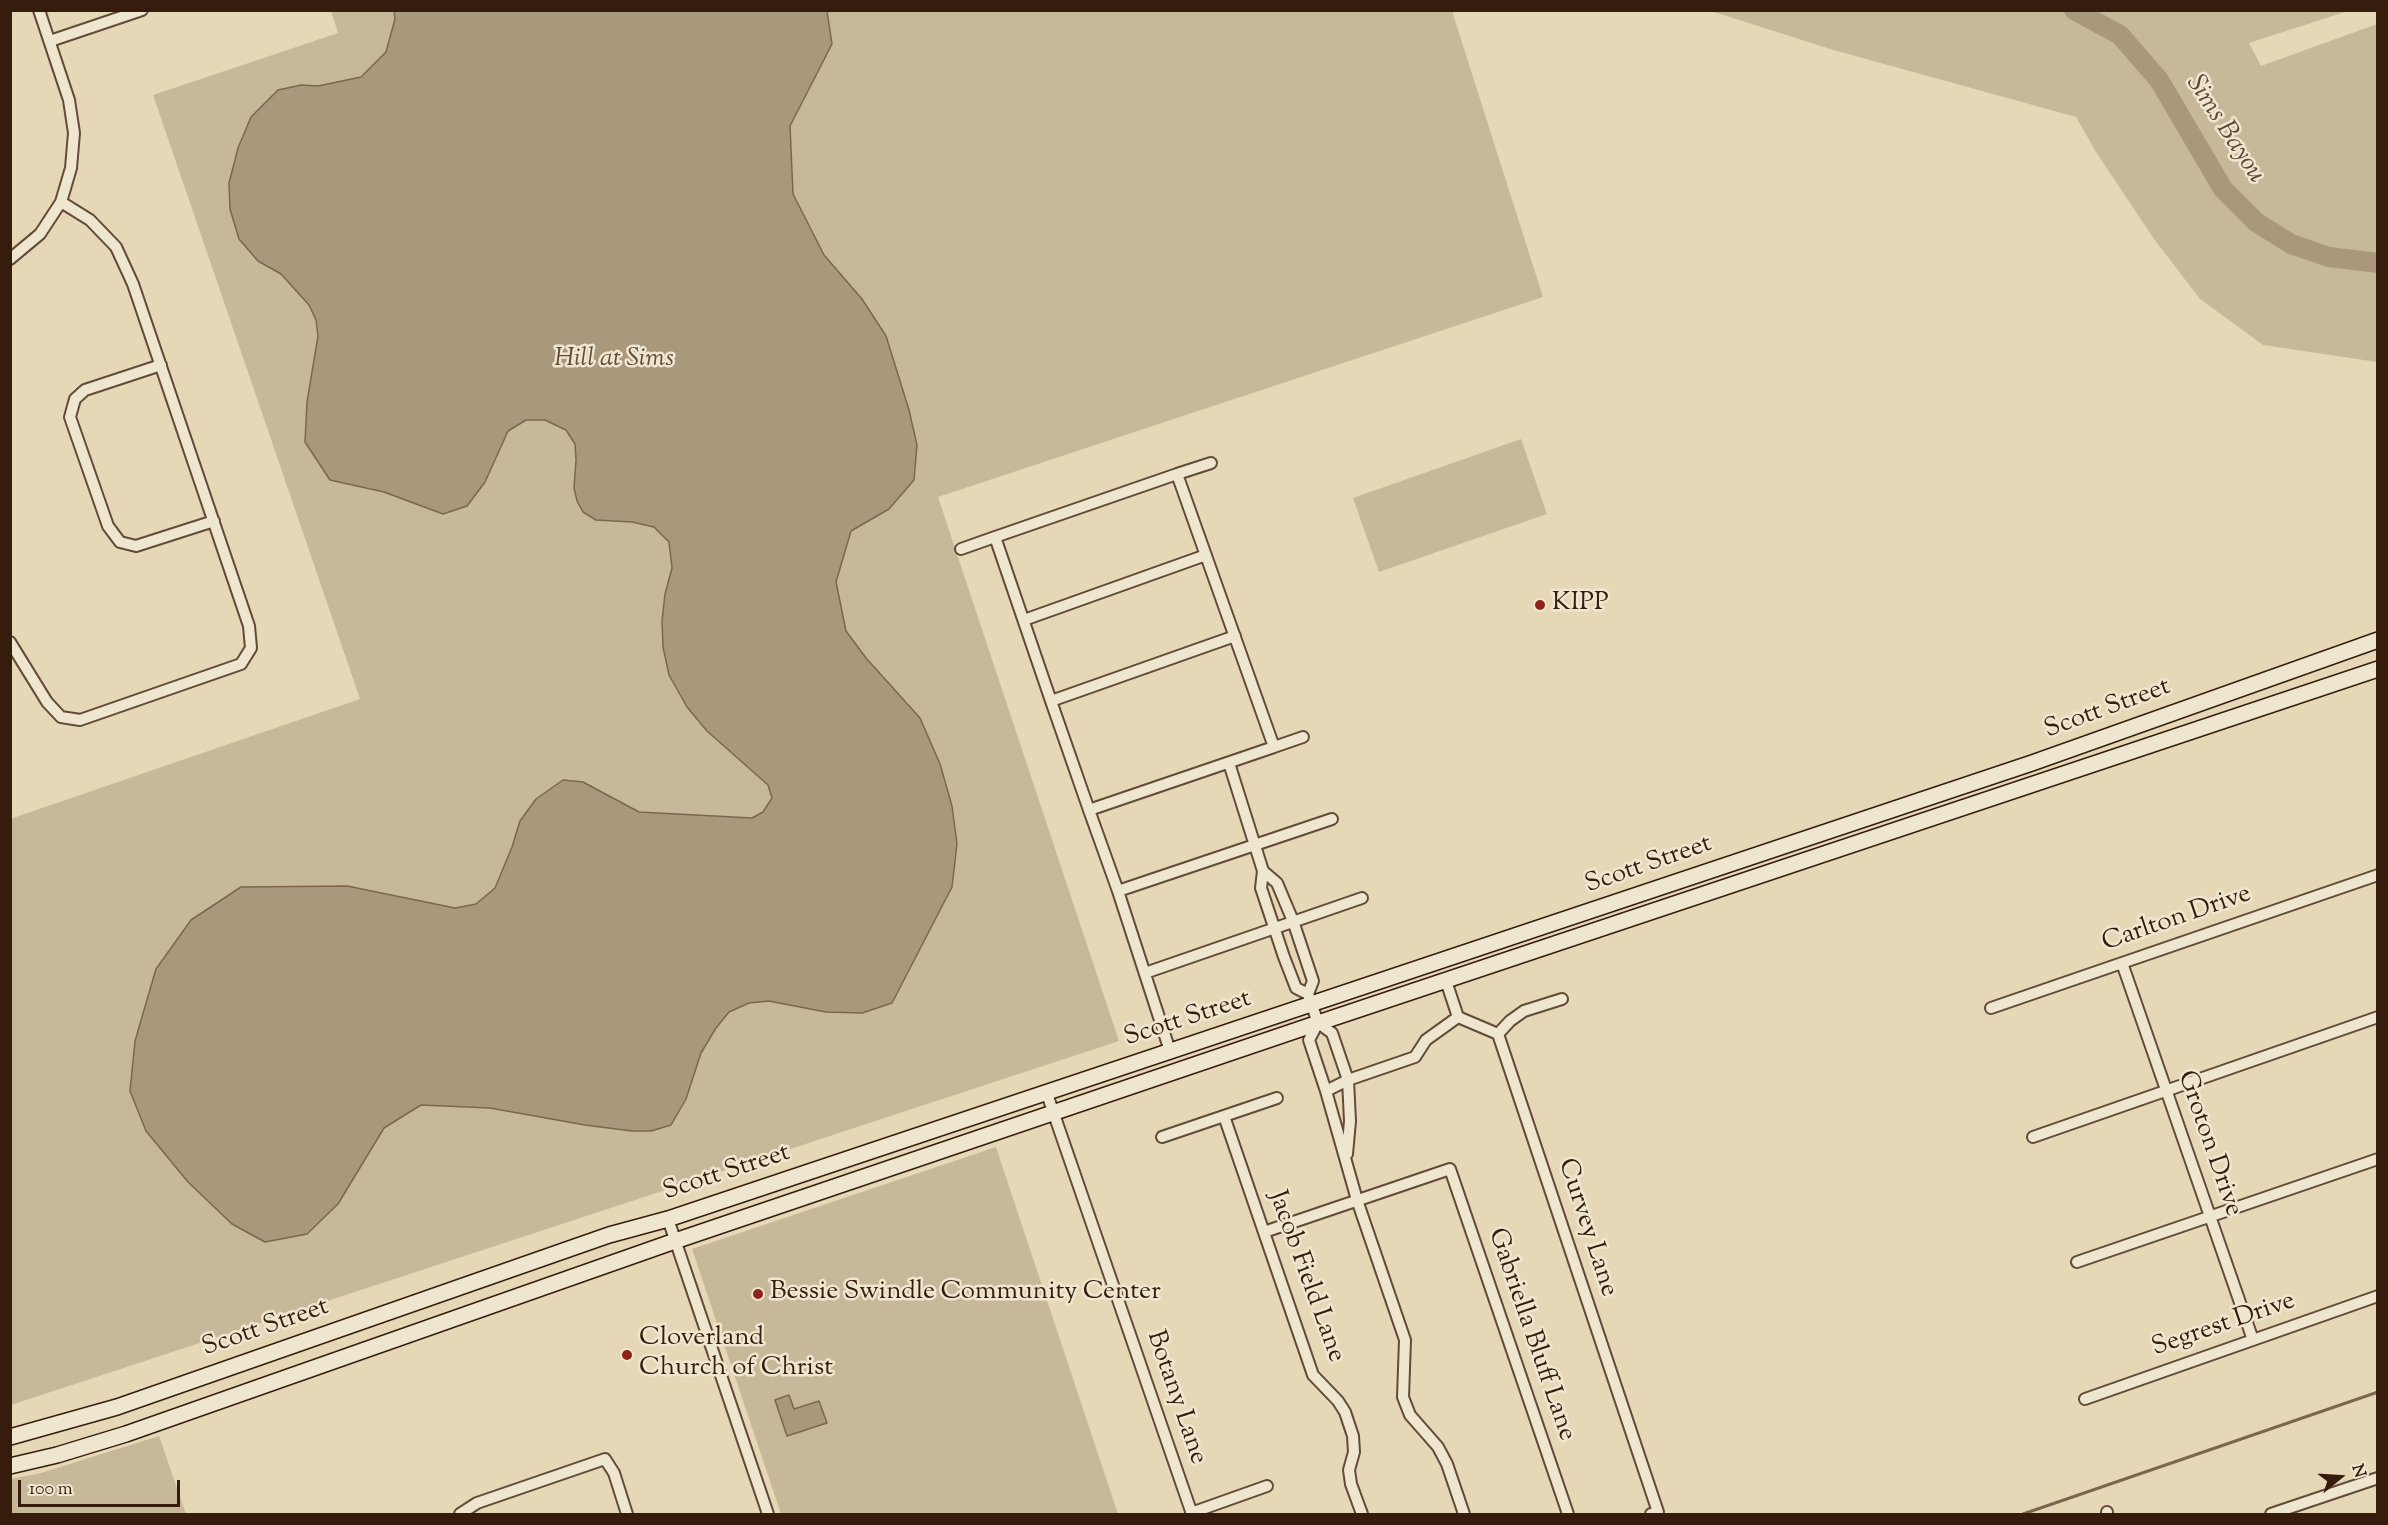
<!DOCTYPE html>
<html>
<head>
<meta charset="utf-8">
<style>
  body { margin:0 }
  #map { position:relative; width:2388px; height:1525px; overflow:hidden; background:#e6d8b7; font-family:"Sorts Mill Goudy",serif }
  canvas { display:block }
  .frame { position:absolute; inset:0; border:12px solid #361c0c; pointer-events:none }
  .north { position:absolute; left:2310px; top:1447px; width:60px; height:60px; -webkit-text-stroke:4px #efe6d0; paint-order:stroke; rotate:72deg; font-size:16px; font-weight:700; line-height:24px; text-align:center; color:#361c0c }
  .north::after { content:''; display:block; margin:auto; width:21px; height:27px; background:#361c0c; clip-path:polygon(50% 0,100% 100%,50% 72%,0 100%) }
  .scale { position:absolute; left:18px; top:1480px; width:162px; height:27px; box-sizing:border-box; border:3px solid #361c0c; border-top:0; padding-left:8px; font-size:18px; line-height:21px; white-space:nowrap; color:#361c0c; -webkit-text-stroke:4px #efe6d0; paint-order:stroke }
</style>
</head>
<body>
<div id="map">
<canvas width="2388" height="1525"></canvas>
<div class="frame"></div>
<div class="north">N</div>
<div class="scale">100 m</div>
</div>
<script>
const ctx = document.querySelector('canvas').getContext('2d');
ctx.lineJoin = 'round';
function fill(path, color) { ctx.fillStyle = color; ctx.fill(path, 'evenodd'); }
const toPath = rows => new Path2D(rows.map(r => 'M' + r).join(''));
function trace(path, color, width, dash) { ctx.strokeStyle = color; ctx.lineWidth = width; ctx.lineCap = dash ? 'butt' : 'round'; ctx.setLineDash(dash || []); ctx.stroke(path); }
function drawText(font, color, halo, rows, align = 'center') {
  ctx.font = font + ' "Sorts Mill Goudy",serif'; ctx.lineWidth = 5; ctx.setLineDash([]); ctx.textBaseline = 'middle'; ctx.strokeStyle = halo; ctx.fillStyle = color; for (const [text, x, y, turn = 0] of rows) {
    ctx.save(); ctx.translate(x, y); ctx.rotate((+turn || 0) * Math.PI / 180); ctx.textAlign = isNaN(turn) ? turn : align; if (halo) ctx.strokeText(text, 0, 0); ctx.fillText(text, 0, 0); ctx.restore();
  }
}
const green = toPath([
  [331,11,1452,11,1543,297,938,497,1119,1041,11,1405,10,819,360,699,153,95,338,33],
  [1711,11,2348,11,2249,43,2261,66,2377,24,2377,362,2263,345,2200,299,2154,239,2096,152,2076,117,1830,49],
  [1521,439,1547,514,1379,572,1353,498],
  [996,1147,1118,1514,781,1514,692,1249],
  [159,1436,186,1514,11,1514,11,1479,41,1473]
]);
const water = toPath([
  [394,11,827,11,832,44,790,126,793,194,824,255,862,299,886,336,909,410,917,445,914,480,889,509,851,531,836,582,846,631,866,658,920,718,940,764,952,806,957,844,952,887,892,1003,862,1013,826,1012,769,1001,749,1003,729,1012,716,1028,701,1053,686,1099,671,1125,651,1131,632,1131,585,1125,490,1108,421,1105,384,1128,338,1204,307,1234,265,1242,232,1224,188,1182,146,1131,130,1091,135,1041,156,969,191,920,241,887,347,886,455,908,476,904,495,888,512,847,520,821,536,799,563,780,583,782,639,812,752,818,763,812,772,798,768,785,707,731,687,707,669,675,663,647,662,621,665,594,672,568,669,542,654,527,632,522,596,520,583,512,577,501,574,488,576,460,575,444,566,430,545,420,526,420,508,431,485,482,467,506,443,514,384,492,330,480,305,442,307,402,318,336,316,320,309,305,281,274,258,261,239,239,230,209,229,183,238,148,251,117,278,90,301,85,318,86,361,77,386,52,395,19,394,11],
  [789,1395,794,1409,819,1401,827,1423,787,1436,775,1400,789,1395]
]);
const stream = toPath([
  [2023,1514,2378,1392]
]);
const river = toPath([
  [2074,10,2120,35,2159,80,2223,189,2256,222,2291,244,2329,257,2378,263]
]);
const minor = toPath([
  [50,41,142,10],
  [10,259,40,234,61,202],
  [161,365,85,390,75,399,70,417,108,526,120,542,136,546,214,521],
  [1177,474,1211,463],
  [961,549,995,537],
  [1024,620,1206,555],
  [10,642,47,702,61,717,80,720,241,664,251,648,249,626,133,284,116,247,90,220,61,202,71,168,74,133,69,100,39,10],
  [1051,701,1235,636],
  [1274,747,1303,737],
  [1229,763,1263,871],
  [1089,810,1274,747,1177,474,995,537,1051,701,1089,810,1118,891,1170,1051],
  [1118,891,1332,819],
  [2122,963,2253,1340],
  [1145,973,1362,898],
  [1446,981,1458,1017,1498,1034,1658,1512,1651,1514],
  [1308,994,1296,988,1284,957,1261,888,1263,871,1277,883,1293,921,1313,981,1308,994,1318,1023,1332,1033,1348,1080,1350,1121,1347,1154],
  [1991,1008,2378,875],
  [1318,1023,1309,1040,1326,1091,1357,1200,1405,1340,1403,1397,1410,1415,1438,1447,1447,1464,1464,1514],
  [1498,1034,1510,1021,1524,1011,1562,999],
  [1046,1091,1192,1514],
  [1326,1091,1348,1080,1415,1057,1426,1040,1458,1017],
  [1224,1116,1313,1375,1338,1401,1345,1412,1353,1436,1354,1452,1349,1470,1351,1484,1362,1514],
  [1162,1137,1277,1098],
  [2033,1137,2378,1017],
  [668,1219,768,1514],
  [1264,1232,1450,1169,1568,1514],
  [2077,1262,2378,1159],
  [2085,1399,2378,1296],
  [2107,1512,2107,1514],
  [1191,1513,1267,1486],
  [460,1514,477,1503,605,1459,614,1473,627,1514],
  [2271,1514,2378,1478]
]);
const secondary = toPath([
  [10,1437,117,1407,609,1235,668,1219,2032,763,2378,640],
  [10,1466,57,1455,126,1434,675,1241,1318,1023,2378,669]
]);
const markers = [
  [1540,605,6,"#8f2418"],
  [758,1294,6,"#8f2418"],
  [627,1355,6,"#8f2418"]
];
const parkNames = [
  ["Hill at Sims",614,361]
];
const poiNames = [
  ["KIPP",1552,605],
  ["Bessie Swindle Community Center",770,1294],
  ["Cloverland",639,1340],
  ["Church of Christ",639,1370]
];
const streetNames = [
  ["Scott Street",2108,710,-20],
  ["Scott Street",1649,866,-19],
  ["Carlton Drive",2177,920,-19],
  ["Scott Street",1188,1020,-18],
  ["Groton Drive",2208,1144,71],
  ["Scott Street",727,1174,-18],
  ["Curvey Lane",1586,1228,72],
  ["Jacob Field Lane",1305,1277,70],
  ["Segrest Drive",2224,1326,-19],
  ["Scott Street",266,1329,-19],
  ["Gabriella Bluff Lane",1530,1335,71],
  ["Botany Lane",1175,1398,71]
];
const waterNames = [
  ["Sims Bayou",2224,130,57]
];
fill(green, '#c8b89a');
fill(water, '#aa987d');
trace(water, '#7c6650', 1.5);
trace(stream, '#7c6650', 3);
trace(river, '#aa987d', 20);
trace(minor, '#624b37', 14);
trace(secondary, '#361c0c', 18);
trace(minor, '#efe6d0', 10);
trace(secondary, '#efe6d0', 15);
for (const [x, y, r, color] of markers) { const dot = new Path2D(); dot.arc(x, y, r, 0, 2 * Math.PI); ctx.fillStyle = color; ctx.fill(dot); trace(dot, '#efe6d0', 2); }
drawText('italic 26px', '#624b37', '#efe6d0', parkNames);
drawText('26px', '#361c0c', '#efe6d0', poiNames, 'left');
drawText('26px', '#361c0c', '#efe6d0', streetNames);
drawText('italic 27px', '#5f4734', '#efe6d0', waterNames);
</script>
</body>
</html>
